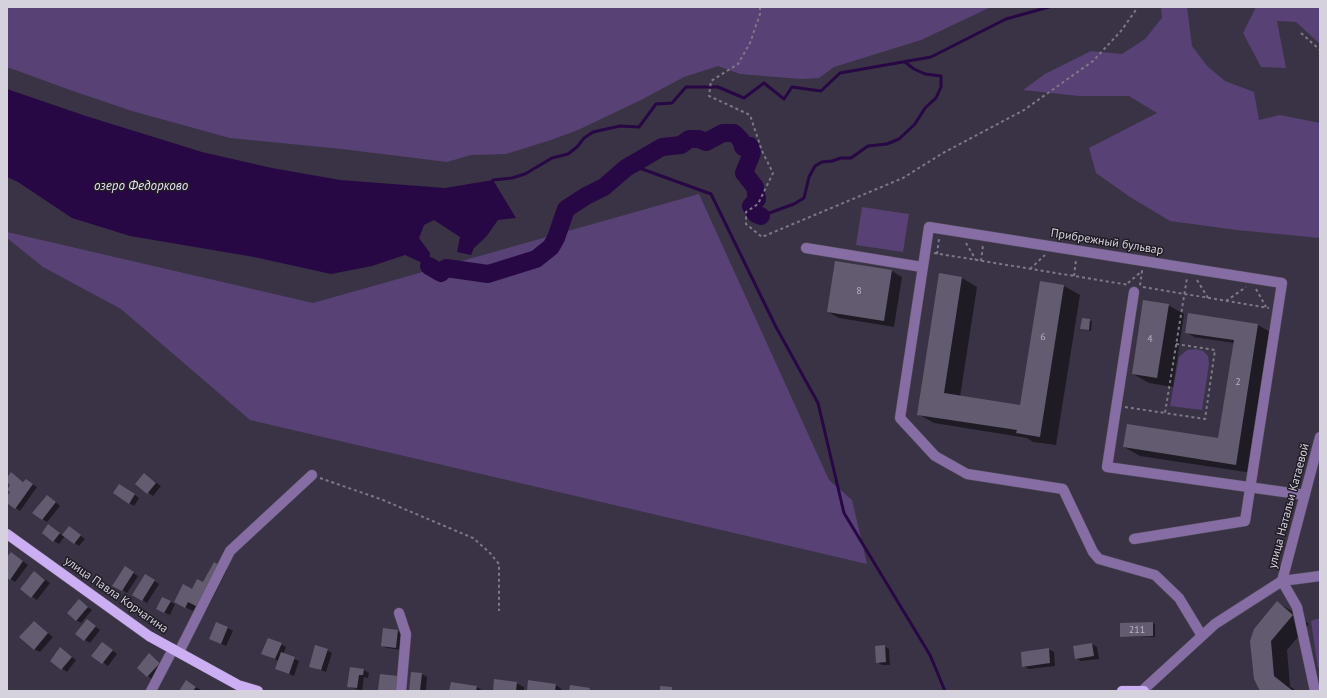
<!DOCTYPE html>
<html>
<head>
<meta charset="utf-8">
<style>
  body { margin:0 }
  #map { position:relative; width:1327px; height:698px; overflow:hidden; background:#3a3345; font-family:"PT Sans",sans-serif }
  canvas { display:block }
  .frame { position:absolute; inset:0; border:8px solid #d6d2dd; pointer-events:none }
</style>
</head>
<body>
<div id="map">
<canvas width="1327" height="698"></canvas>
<div class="frame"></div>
</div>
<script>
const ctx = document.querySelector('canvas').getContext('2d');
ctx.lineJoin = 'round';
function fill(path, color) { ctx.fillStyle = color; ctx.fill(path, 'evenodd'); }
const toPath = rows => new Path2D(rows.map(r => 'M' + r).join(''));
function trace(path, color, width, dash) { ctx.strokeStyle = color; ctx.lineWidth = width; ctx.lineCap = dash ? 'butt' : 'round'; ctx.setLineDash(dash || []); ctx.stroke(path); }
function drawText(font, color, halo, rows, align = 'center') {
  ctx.font = font + ' "PT Sans",sans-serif'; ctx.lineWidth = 3; ctx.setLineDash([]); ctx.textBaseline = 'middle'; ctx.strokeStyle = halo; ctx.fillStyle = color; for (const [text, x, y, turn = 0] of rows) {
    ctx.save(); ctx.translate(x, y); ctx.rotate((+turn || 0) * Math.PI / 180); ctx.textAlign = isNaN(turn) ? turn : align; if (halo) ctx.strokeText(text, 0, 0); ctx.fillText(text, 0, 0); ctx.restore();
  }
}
const green = toPath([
  [7,7,991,7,921,40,834,67,819,78,801,79,740,74,718,66,684,77,641,100,578,130,551,140,506,154,471,155,447,162,342,149,230,138,132,111,73,91,7,67],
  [1161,7,1187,7,1192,46,1207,66,1225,81,1254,92,1259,120,1280,115,1320,123,1320,238,1237,230,1170,221,1130,197,1096,173,1089,148,1157,113,1129,96,1079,96,1023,90,1045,74,1091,51,1122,54,1145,39,1162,18],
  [1256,7,1320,7,1320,44,1296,22,1277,21,1286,68,1261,67,1243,33],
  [699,194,829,480,852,500,867,564,250,420,121,309,43,267,7,238,7,232,313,303],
  [862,207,909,214,903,252,856,245],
  [1196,349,1203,351,1208,356,1209,364,1202,410,1170,406,1179,357,1187,350],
  [1320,618,1320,667,1318,668,1311,621]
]);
const water = toPath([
  [7,89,86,116,202,152,272,168,340,180,445,188,493,180,516,218,498,220,486,237,474,248,471,255,457,252,460,237,434,220,424,225,419,238,430,253,429,266,405,255,372,266,331,274,254,257,130,236,72,218,18,182,7,177]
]);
const shadow = toPath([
  [892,271,902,277,894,327,839,318,828,312],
  [962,278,977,287,960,397,1021,406,1064,286,1080,295,1056,445,1033,442,1027,438,934,423,918,414],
  [1168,305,1184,314,1173,387,1149,383,1133,374],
  [1189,314,1258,325,1274,334,1252,473,1140,456,1124,447,1219,439,1234,343,1194,337,1186,332],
  [1082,319,1092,321,1091,331,1081,329],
  [144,474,161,486,153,496,136,484],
  [16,477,24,482,31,483,37,487,20,511,7,502,7,498,11,492,12,485,7,479],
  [125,488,139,498,134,506,129,503],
  [52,499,60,506,47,522,42,519],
  [70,528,85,539,79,546,65,536,59,544,54,541,54,529,63,536],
  [16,556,28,565,15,582,7,577,7,559],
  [214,563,227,570,206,611,196,606,193,611,183,606,193,590,204,583],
  [125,568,138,576,127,593,114,585],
  [39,575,50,583,37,600,21,589],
  [145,575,159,584,147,603,133,594],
  [79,601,92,610,81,623,76,620],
  [170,602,175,604,170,615,163,612],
  [1277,602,1293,612,1309,624,1287,650,1290,686,1296,691,1261,691],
  [34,622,53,637,40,652,34,649],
  [1153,623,1155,624,1155,637,1121,637],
  [92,624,100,630,90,643,85,640],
  [228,628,233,631,226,646,215,641],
  [384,629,398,631,403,634,401,650,387,648,382,645],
  [281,644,286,647,283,654,299,661,294,676,276,669,279,661,267,656],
  [1092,644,1097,647,1099,659,1081,661,1076,658,1074,647],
  [107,646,117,654,108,666,93,655],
  [884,646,889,649,890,665,882,665,877,662],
  [1048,649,1054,652,1055,666,1029,669,1023,666],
  [327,650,332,653,326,672,310,666],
  [65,652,76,660,67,672,51,661],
  [150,654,165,666,153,680,138,668],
  [364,670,369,673,368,678,364,677,362,691,348,686],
  [422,674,427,677,426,691,410,691],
  [186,681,201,690,200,691,180,691],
  [529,682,556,685,564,691,528,691],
  [516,683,524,687,524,691,494,691],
  [477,687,484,691,450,691]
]);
const stream = toPath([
  [631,165,711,194,776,327,818,403,844,513,930,655,945,691],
  [493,180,512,178,525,174,552,158,568,154,577,147,584,138,593,132,620,126,639,127,656,104,672,103,686,87,718,87,744,98,764,83,784,99,792,87,821,91,840,73,931,57,1006,19,1049,7],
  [761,216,794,204,804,198,809,177,815,166,822,162,832,161,841,158,851,158,868,146,887,144,899,139,915,124,925,108,936,98,941,87,941,76,925,74,914,69,905,62]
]);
const river = toPath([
  [429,266,441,273,446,268,488,274,536,259,551,247,556,238,566,209,586,196,604,187,626,168,662,147,681,145,689,139,699,139,706,142,723,133,734,133,741,140,743,147,750,146,752,153,744,173,755,187,757,199,751,206,756,214,761,216]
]);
const building = toPath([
  [835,261,892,270,884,321,827,312],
  [939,273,962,277,944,393,1020,405,1040,281,1064,285,1040,437,1016,433,1017,430,917,415],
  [1143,300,1169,304,1157,378,1132,374],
  [1188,313,1258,324,1236,465,1123,447,1127,424,1218,438,1234,340,1185,333],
  [1082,318,1090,319,1089,330,1080,329],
  [11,472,23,482,26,479,33,484,15,509,7,503,7,496,10,492,7,490,10,485,7,482,7,478],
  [144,473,156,483,147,494,135,484],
  [119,484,135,494,129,504,113,493],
  [47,495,56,502,42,520,32,513],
  [48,524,60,533,53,542,42,533],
  [69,526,81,535,74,544,62,535],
  [11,552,23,561,10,580,7,578,7,557],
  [214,562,219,565,198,607,188,602,185,608,174,602,183,584,192,589,197,579,203,582],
  [125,566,134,572,122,591,112,586],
  [34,571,45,580,31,598,20,589],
  [145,574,155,580,142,601,132,595],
  [162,597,171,601,164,613,156,609],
  [79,599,88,607,76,621,67,613],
  [1277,601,1293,615,1271,641,1274,676,1293,691,1260,691,1254,679,1250,641,1254,629],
  [87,619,96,626,84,641,75,634],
  [34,621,48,633,34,650,19,637],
  [216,622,228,627,221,644,209,639],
  [1153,622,1153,636,1120,637,1120,623],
  [383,628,398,630,396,648,381,646],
  [268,638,282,643,275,659,261,654],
  [102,642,113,650,102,664,91,656],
  [1092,643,1094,656,1075,659,1073,646],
  [315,645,328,649,321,670,309,667],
  [885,645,886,662,876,663,875,646],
  [60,647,72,657,61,670,50,661],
  [1049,648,1050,663,1022,667,1021,652],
  [281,652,295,657,289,674,275,669],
  [149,653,160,663,147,677,137,668],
  [350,667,364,669,363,675,359,675,357,688,347,687],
  [411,672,422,673,420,691,409,691],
  [380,674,398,676,396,691,378,690],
  [494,679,517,682,516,691,493,691],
  [186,680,196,687,193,691,179,691],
  [528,680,556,684,555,691,527,691],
  [451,682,477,686,476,691,449,691],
  [570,685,590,688,589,691,569,691],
  [660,686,672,687,672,691,660,691]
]);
const path = toPath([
  [760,7,760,14,750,43,738,64,711,81,709,96,750,115,762,151,773,173,758,204,746,212,746,224,762,237,903,178,943,153,1024,110,1093,61,1121,31,1138,7],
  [1301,33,1320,50],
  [966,243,976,260],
  [934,253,1129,285],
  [937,254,939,239],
  [981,261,983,245],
  [1030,269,1045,255],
  [1074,276,1076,260],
  [1197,280,1208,298],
  [1128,283,1142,271,1140,286],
  [1143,287,1269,308],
  [1256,289,1266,307],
  [1226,301,1246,287],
  [1176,344,1215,350,1205,419,1165,413,1187,278],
  [1125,407,1165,413],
  [320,478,383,500,473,538,490,553,499,564,499,611]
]);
const minor = toPath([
  [806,248,922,267],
  [1134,292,1107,467,1305,495],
  [1134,539,1245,521,1282,283,929,227,900,418,935,456,967,474,1063,489,1093,552,1099,559,1155,575,1179,598,1202,636],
  [399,613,406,634,401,691],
  [179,652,230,551,312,475],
  [1143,690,1215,624,1282,581,1320,576],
  [151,691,173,649],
  [1315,691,1297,607,1282,581,1320,437]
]);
const major = toPath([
  [7,534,149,636,238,685,258,691],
  [1122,691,1144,691]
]);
const numberNames = [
  ["8",859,291],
  ["6",1043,337],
  ["4",1150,339],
  ["2",1238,382],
  ["211",1137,630]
];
const streetNames = [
  ["Прибрежный бульвар",1107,242,9],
  ["улица Натальи Катаевой",1289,506,-75],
  ["улица Павла Корчагина",116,595,35]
];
const waterNames = [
  ["озеро Федорково",141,186]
];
fill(green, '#584175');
fill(water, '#280844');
fill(shadow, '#0007');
trace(stream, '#280844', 3);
trace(river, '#280844', 18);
fill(building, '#635b6f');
trace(minor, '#565060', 11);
trace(major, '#565060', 11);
trace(path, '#7d7886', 2, [3, 3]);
trace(minor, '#866ea5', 10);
trace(major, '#cbaff2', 10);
drawText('10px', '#b9b4c2', null, numberNames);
drawText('12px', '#d6d2dd', '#201c25', streetNames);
drawText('italic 13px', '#e6ddf3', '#201c25', waterNames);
</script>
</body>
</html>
